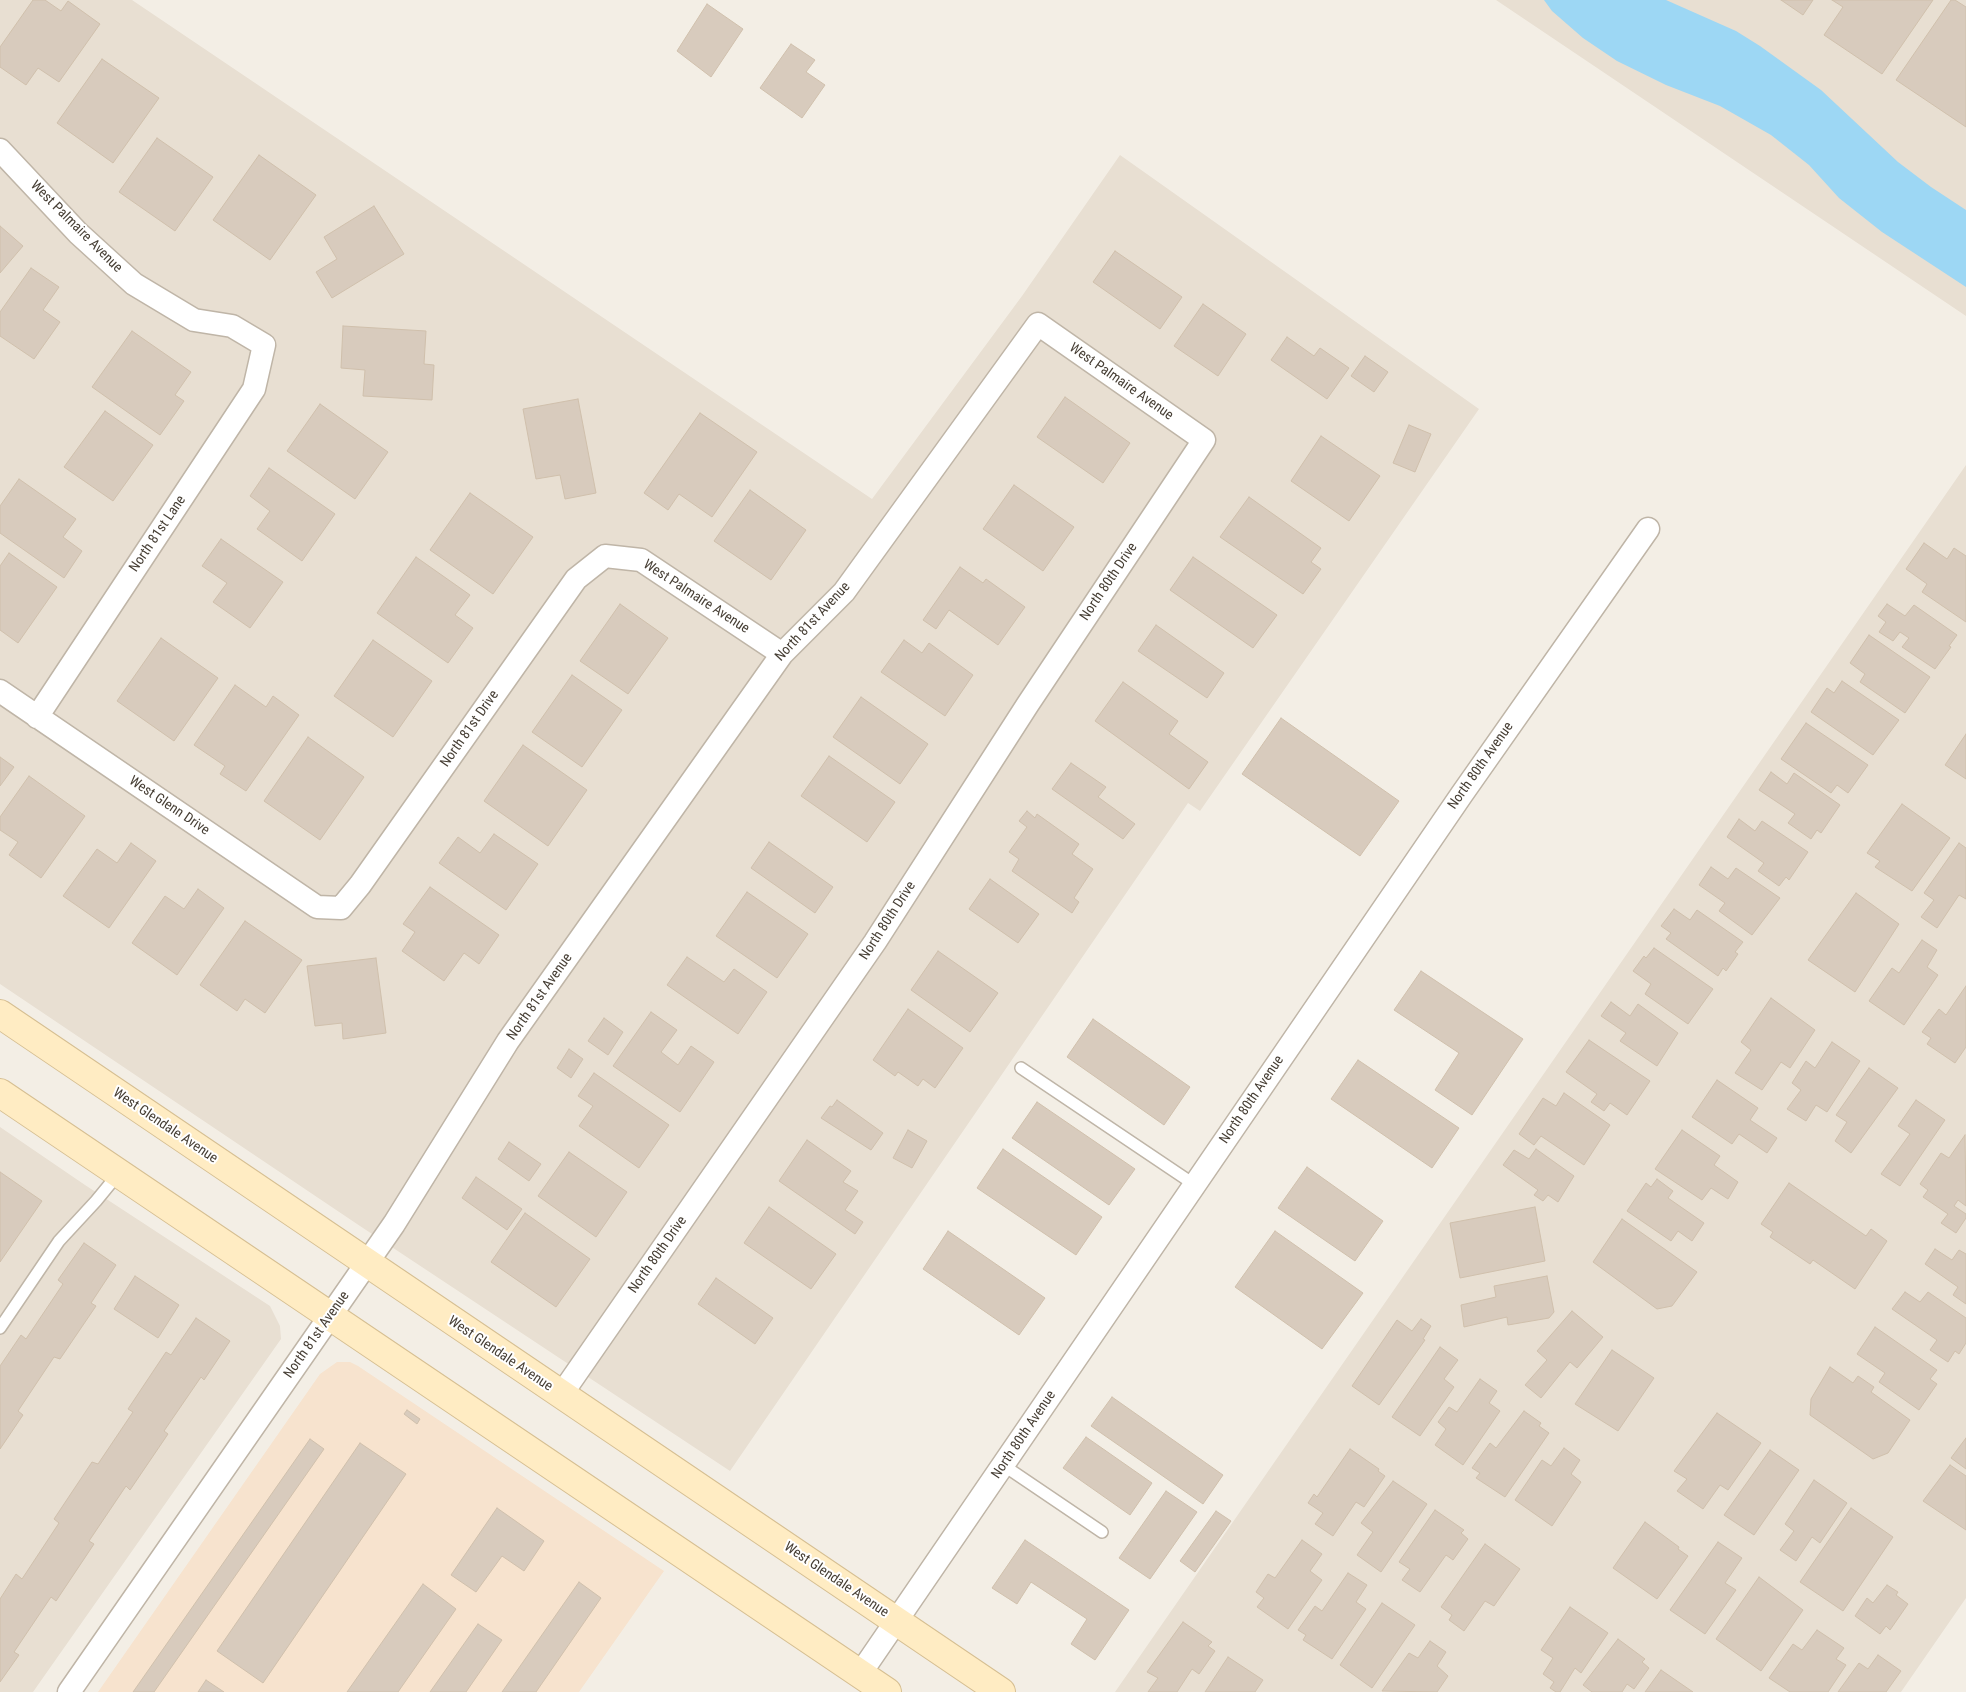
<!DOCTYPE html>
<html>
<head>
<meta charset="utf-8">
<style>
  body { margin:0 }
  canvas { display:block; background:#f3eee5 }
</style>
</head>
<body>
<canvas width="1966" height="1692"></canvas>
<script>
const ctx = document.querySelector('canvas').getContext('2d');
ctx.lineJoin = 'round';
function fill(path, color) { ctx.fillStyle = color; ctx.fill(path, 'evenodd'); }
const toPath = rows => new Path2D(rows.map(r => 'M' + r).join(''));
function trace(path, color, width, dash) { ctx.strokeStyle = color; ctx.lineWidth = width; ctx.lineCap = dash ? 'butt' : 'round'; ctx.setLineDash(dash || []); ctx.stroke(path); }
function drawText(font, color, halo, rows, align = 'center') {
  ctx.font = font + ' "Roboto Condensed",sans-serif'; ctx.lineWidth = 4; ctx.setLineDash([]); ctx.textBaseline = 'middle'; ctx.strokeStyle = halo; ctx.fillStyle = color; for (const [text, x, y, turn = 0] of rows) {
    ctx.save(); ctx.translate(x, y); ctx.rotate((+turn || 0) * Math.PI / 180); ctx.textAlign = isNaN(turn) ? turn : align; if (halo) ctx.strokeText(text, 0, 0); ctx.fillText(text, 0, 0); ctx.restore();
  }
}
const residential = toPath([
  [0,0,132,0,872,499,1022,296,1120,155,1479,409,1200,811,1188,803,730,1471,360,1226,0,984],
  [1496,0,1966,0,1966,316],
  [1966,465,1966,1598,1901,1692,1115,1692],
  [0,1127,85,1185,270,1306,280,1326,281,1339,33,1692,0,1692]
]);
const commercial = toPath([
  [337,1362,350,1362,358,1366,664,1571,579,1692,98,1692,320,1374]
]);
const water = toPath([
  [1544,0,1666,0,1736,31,1760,46,1821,90,1898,162,1931,187,1966,210,1966,287,1882,232,1839,198,1809,165,1771,135,1720,106,1666,85,1617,61,1583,38,1552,11]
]);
const building = toPath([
  [33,0,45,0,61,11,68,1,100,24,59,82,38,68,26,85,0,67,0,47,33,0],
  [1781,0,1813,0,1803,15,1781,0],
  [1832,0,1933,0,1882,74,1824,35,1843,7,1832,0],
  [1951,0,1955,0,1966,7,1966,127,1896,80,1951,0],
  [707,4,743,29,711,77,677,51,707,4],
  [791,44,815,60,806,72,825,85,802,118,760,88,791,44],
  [102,59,159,98,113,163,57,123,102,59],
  [157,138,213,177,175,231,119,192,157,138],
  [259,155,316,195,270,260,213,220,259,155],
  [374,206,404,254,332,298,316,272,337,259,324,237,374,206],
  [0,226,23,246,0,273,0,226],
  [1115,251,1182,297,1160,329,1093,282,1115,251],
  [31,268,59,287,43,310,60,322,34,359,0,336,0,312,31,268],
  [1203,304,1246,334,1218,376,1174,346,1203,304],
  [343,326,426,331,424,364,434,365,432,400,363,396,365,370,341,368,343,326],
  [132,331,191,372,175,395,184,401,160,435,92,387,132,331],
  [1287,337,1314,356,1320,348,1349,368,1327,399,1271,360,1287,337],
  [1365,356,1388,372,1374,392,1351,376,1365,356],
  [1065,397,1130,443,1103,483,1037,437,1065,397],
  [578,399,596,493,565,499,560,475,536,479,523,409,578,399],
  [320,404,388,452,355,499,287,451,320,404],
  [105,411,153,445,113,501,64,467,105,411],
  [700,413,757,452,712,517,679,494,668,510,644,493,700,413],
  [1409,425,1431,434,1415,472,1393,463,1409,425],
  [1321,436,1380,476,1349,521,1291,481,1321,436],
  [269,468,335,514,302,561,257,529,270,511,250,496,269,468],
  [19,479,76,519,63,537,82,551,64,578,0,533,0,506,19,479],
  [1014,485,1074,527,1043,571,983,529,1014,485],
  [750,490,806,530,771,580,714,541,750,490],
  [470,493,533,537,493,594,430,550,470,493],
  [1249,497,1321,548,1311,562,1321,569,1303,594,1220,537,1249,497],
  [221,539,283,582,250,628,213,602,227,583,202,566,221,539],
  [1924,543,1947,559,1954,548,1966,556,1966,622,1922,592,1927,584,1906,569,1924,543],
  [9,553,57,587,18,643,0,630,0,566,9,553],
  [416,557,470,595,455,615,473,628,448,663,377,613,416,557],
  [1193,557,1277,615,1253,648,1170,590,1193,557],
  [960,567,983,583,986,579,1025,607,998,645,949,610,936,629,923,620,960,567],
  [620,604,668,638,628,694,580,661,620,604],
  [1887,604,1905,616,1914,605,1957,635,1949,646,1951,647,1935,669,1902,647,1909,638,1900,632,1893,641,1879,632,1886,622,1878,616,1887,604],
  [1156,625,1224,673,1207,698,1138,651,1156,625],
  [1869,635,1930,677,1905,713,1860,682,1865,674,1850,663,1869,635],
  [161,638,218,678,174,741,117,701,161,638],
  [373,640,432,681,393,737,334,696,373,640],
  [904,640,922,653,929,643,973,675,945,716,881,672,904,640],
  [572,675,622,710,582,767,532,732,572,675],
  [1842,681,1899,720,1873,755,1811,712,1827,688,1834,693,1842,681],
  [1123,682,1178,721,1169,734,1208,762,1189,789,1095,721,1123,682],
  [235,685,266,707,273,696,299,715,246,791,220,774,225,766,194,745,235,685],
  [861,697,928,744,900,784,833,737,861,697],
  [1281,718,1399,801,1360,856,1242,774,1281,718],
  [1806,723,1868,765,1848,793,1837,785,1831,793,1781,759,1806,723],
  [1966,734,1966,779,1945,765,1966,734],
  [308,737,364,777,320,840,264,801,308,737],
  [523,745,587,790,548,846,484,801,523,745],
  [829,756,895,802,867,842,801,796,829,756],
  [0,757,14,767,0,786,0,757],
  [1071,763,1106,787,1098,797,1135,824,1123,839,1052,789,1071,763],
  [1771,772,1787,784,1794,773,1840,805,1821,833,1817,830,1811,839,1788,823,1795,814,1759,790,1771,772],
  [29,776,85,816,41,878,9,855,18,842,0,830,0,817,29,776],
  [1902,804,1950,838,1912,891,1875,867,1880,861,1867,853,1902,804],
  [1027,811,1035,818,1037,814,1079,844,1072,854,1093,869,1074,898,1079,902,1072,913,1012,871,1019,859,1009,852,1027,827,1019,821,1027,811],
  [1739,819,1755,831,1762,821,1808,852,1789,880,1786,877,1779,886,1758,871,1764,863,1727,837,1739,819],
  [494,834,538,864,506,910,439,863,458,837,480,853,494,834],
  [769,842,833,887,815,913,751,868,769,842],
  [131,843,156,861,109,928,63,896,97,849,117,863,131,843],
  [1959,843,1966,848,1966,899,1959,895,1937,928,1921,917,1934,900,1924,893,1959,843],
  [1711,867,1728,879,1736,868,1780,898,1752,935,1719,911,1725,903,1699,885,1711,867],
  [990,879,1039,914,1018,943,969,909,990,879],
  [430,887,499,935,479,964,464,953,444,981,402,951,415,932,403,924,430,887],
  [198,889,224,908,177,975,132,943,165,896,184,909,198,889],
  [747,892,808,934,777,978,716,936,747,892],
  [1856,893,1899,924,1855,992,1808,960,1856,893],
  [1674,909,1690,920,1697,910,1743,942,1735,952,1738,954,1726,971,1723,968,1718,976,1666,939,1671,933,1661,926,1674,909],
  [245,921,302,960,265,1013,245,999,237,1011,200,985,245,921],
  [1922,940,1937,950,1927,967,1938,975,1904,1025,1869,1001,1892,968,1899,973,1922,940],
  [1654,948,1713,989,1688,1024,1645,994,1651,984,1633,971,1644,956,1646,958,1654,948],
  [938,951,998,993,970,1032,911,990,938,951],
  [687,957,724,982,734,969,767,992,738,1034,667,985,687,957],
  [376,958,386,1033,343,1039,342,1023,315,1026,307,966,376,958],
  [1421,971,1523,1039,1472,1115,1435,1090,1459,1053,1394,1010,1421,971],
  [1966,986,1966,1047,1955,1063,1927,1044,1931,1038,1922,1032,1939,1009,1946,1015,1966,986],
  [1771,998,1815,1030,1790,1068,1781,1062,1762,1090,1735,1073,1751,1050,1741,1042,1771,998],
  [1611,1002,1630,1016,1638,1004,1678,1033,1657,1066,1620,1041,1626,1033,1601,1016,1611,1002],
  [908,1009,963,1048,935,1088,923,1079,918,1086,898,1072,895,1076,873,1060,908,1009],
  [651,1012,677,1030,661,1052,678,1065,691,1046,714,1062,680,1112,613,1066,651,1012],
  [604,1018,623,1032,608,1055,588,1041,604,1018],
  [1093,1019,1190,1087,1164,1125,1067,1057,1093,1019],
  [1589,1040,1650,1081,1627,1115,1610,1103,1604,1111,1591,1102,1597,1094,1566,1072,1589,1040],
  [1832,1042,1860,1061,1827,1112,1816,1105,1806,1121,1787,1109,1801,1090,1792,1083,1806,1061,1815,1068,1832,1042],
  [569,1049,583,1059,571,1078,557,1068,569,1049],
  [1358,1060,1459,1128,1432,1168,1331,1099,1358,1060],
  [1869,1068,1898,1088,1851,1153,1835,1141,1847,1122,1836,1115,1869,1068],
  [594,1073,669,1125,639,1168,579,1126,593,1106,578,1096,594,1073],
  [1717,1080,1758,1108,1750,1120,1777,1138,1767,1153,1739,1134,1732,1144,1692,1117,1717,1080],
  [1564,1093,1610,1125,1584,1165,1541,1136,1534,1145,1519,1134,1543,1098,1556,1106,1564,1093],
  [837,1100,883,1133,871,1150,821,1118,830,1106,832,1107,837,1100],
  [1916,1100,1945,1120,1900,1186,1881,1174,1910,1134,1898,1126,1916,1100],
  [1037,1102,1135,1169,1109,1205,1012,1138,1037,1102],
  [908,1130,927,1141,912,1168,893,1158,908,1130],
  [1682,1130,1720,1156,1714,1165,1738,1182,1728,1199,1711,1188,1702,1200,1655,1169,1682,1130],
  [1965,1135,1966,1206,1958,1200,1954,1206,1966,1214,1966,1218,1956,1233,1941,1223,1948,1214,1923,1197,1928,1190,1920,1184,1941,1153,1949,1158,1965,1135],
  [807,1140,851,1171,843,1182,858,1191,845,1210,863,1222,855,1234,779,1181,807,1140],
  [509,1142,541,1164,529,1181,498,1159,509,1142],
  [1003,1149,1102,1217,1076,1255,977,1188,1003,1149],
  [1536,1149,1574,1176,1558,1202,1548,1195,1543,1201,1534,1195,1538,1190,1503,1165,1514,1150,1529,1159,1536,1149],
  [569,1152,627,1192,596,1237,538,1196,569,1152],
  [1307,1167,1383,1221,1355,1261,1278,1208,1307,1167],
  [0,1172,42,1201,0,1262,0,1172],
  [476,1177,522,1209,507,1230,462,1198,476,1177],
  [1657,1179,1673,1191,1668,1198,1704,1223,1692,1241,1678,1231,1671,1241,1627,1211,1646,1183,1651,1187,1657,1179],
  [1789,1183,1866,1236,1871,1229,1887,1241,1855,1289,1813,1260,1810,1264,1770,1237,1773,1232,1761,1224,1789,1183],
  [769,1207,836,1254,811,1289,744,1243,769,1207],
  [1535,1207,1545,1261,1460,1278,1450,1223,1535,1207],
  [525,1213,590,1259,556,1307,491,1262,525,1213],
  [1622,1219,1697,1272,1672,1306,1657,1309,1593,1262,1622,1219],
  [948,1231,1045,1298,1019,1335,923,1269,948,1231],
  [1275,1231,1363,1293,1322,1349,1235,1287,1275,1231],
  [84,1243,116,1265,91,1303,96,1306,60,1359,54,1357,18,1411,23,1415,0,1449,0,1366,21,1335,26,1339,63,1284,58,1280,84,1243],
  [1935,1249,1952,1260,1959,1250,1966,1254,1966,1304,1953,1295,1958,1287,1925,1264,1935,1249],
  [135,1276,179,1305,158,1338,114,1309,135,1276],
  [1547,1276,1554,1312,1549,1318,1508,1325,1507,1317,1464,1327,1461,1305,1496,1297,1494,1286,1547,1276],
  [716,1278,773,1318,755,1344,698,1304,716,1278],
  [1905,1292,1920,1302,1928,1292,1966,1318,1966,1343,1959,1354,1955,1351,1948,1362,1930,1350,1937,1340,1892,1309,1905,1292],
  [1572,1311,1603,1337,1577,1368,1570,1362,1541,1398,1525,1385,1547,1360,1537,1351,1572,1311],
  [196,1318,230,1341,204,1380,201,1377,164,1431,168,1434,130,1490,126,1486,89,1541,94,1544,56,1601,51,1597,14,1652,19,1655,0,1682,0,1599,16,1574,22,1579,59,1523,54,1519,92,1462,98,1464,133,1412,128,1409,166,1352,171,1355,196,1318],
  [1421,1319,1431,1326,1423,1339,1425,1340,1379,1405,1352,1386,1397,1320,1412,1331,1421,1319],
  [1875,1327,1937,1370,1930,1379,1937,1384,1919,1410,1879,1382,1885,1373,1857,1354,1875,1327],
  [1440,1347,1458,1360,1444,1379,1454,1387,1420,1436,1392,1417,1440,1347],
  [1612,1350,1654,1378,1618,1431,1575,1404,1612,1350],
  [1830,1367,1853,1383,1858,1376,1874,1387,1871,1392,1910,1420,1888,1453,1873,1459,1810,1415,1811,1399,1830,1367],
  [1480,1379,1497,1391,1489,1403,1500,1411,1463,1465,1435,1445,1446,1429,1438,1422,1449,1407,1457,1412,1480,1379],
  [1112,1397,1223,1475,1203,1504,1091,1426,1112,1397],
  [407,1410,420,1419,417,1424,404,1414,407,1410],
  [1524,1411,1541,1423,1539,1426,1549,1433,1505,1497,1476,1478,1480,1473,1472,1468,1490,1443,1496,1448,1524,1411],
  [1717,1413,1761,1443,1728,1490,1720,1485,1703,1509,1677,1491,1687,1479,1674,1471,1717,1413],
  [1086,1437,1152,1483,1130,1515,1063,1468,1086,1437],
  [1966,1438,1966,1469,1951,1458,1966,1438],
  [310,1439,324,1449,154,1692,133,1692,310,1439],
  [360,1443,406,1474,263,1683,217,1651,360,1443],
  [1564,1448,1580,1460,1571,1474,1581,1482,1552,1526,1515,1500,1542,1460,1551,1466,1564,1448],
  [1350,1449,1379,1469,1378,1471,1385,1476,1364,1507,1356,1502,1333,1536,1315,1524,1323,1513,1308,1503,1314,1494,1317,1497,1350,1449],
  [1770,1450,1799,1470,1754,1535,1724,1515,1770,1450],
  [1950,1465,1966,1476,1966,1530,1923,1501,1950,1465],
  [1814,1480,1847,1503,1820,1543,1812,1537,1796,1561,1780,1550,1794,1531,1785,1524,1814,1480],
  [1393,1481,1427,1504,1381,1572,1357,1555,1373,1532,1361,1523,1393,1481],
  [1166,1491,1197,1512,1150,1579,1119,1558,1166,1491],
  [497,1508,544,1541,524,1571,502,1556,476,1592,451,1575,497,1508],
  [1851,1508,1893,1537,1843,1611,1800,1582,1851,1508],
  [1435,1510,1464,1530,1461,1533,1468,1539,1453,1560,1446,1555,1420,1592,1402,1580,1410,1569,1399,1562,1435,1510],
  [1216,1511,1231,1521,1195,1572,1180,1561,1216,1511],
  [1645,1522,1679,1547,1678,1549,1688,1556,1657,1599,1613,1568,1645,1522],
  [1025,1540,1129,1610,1095,1660,1071,1644,1087,1619,1031,1582,1017,1604,992,1588,1025,1540],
  [1302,1540,1322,1554,1310,1571,1322,1580,1288,1629,1257,1607,1264,1598,1256,1592,1268,1574,1275,1578,1302,1540],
  [1718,1542,1742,1558,1725,1583,1736,1590,1705,1634,1670,1610,1718,1542],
  [1485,1544,1520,1569,1494,1606,1485,1601,1464,1631,1449,1620,1452,1615,1441,1607,1485,1544],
  [1348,1573,1367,1585,1356,1602,1366,1609,1332,1659,1303,1640,1306,1635,1298,1630,1315,1606,1322,1611,1348,1573],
  [1759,1577,1803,1610,1761,1671,1716,1639,1759,1577],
  [579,1582,601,1598,536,1692,502,1692,579,1582],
  [423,1584,456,1609,398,1692,347,1692,423,1584],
  [1887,1585,1898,1592,1896,1595,1908,1604,1890,1630,1886,1626,1880,1634,1855,1616,1867,1598,1873,1603,1887,1585],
  [1382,1603,1415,1625,1372,1688,1340,1665,1382,1603],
  [1570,1607,1608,1633,1581,1673,1575,1668,1560,1692,1556,1692,1550,1688,1554,1682,1543,1674,1553,1658,1541,1650,1570,1607],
  [1183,1622,1212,1642,1208,1646,1215,1651,1199,1674,1192,1669,1177,1692,1148,1692,1158,1678,1147,1672,1183,1622],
  [478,1624,502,1640,466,1692,430,1692,478,1624],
  [1817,1630,1844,1648,1836,1659,1846,1665,1828,1692,1790,1692,1769,1678,1793,1644,1802,1650,1817,1630],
  [1618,1639,1645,1659,1642,1662,1649,1668,1634,1689,1627,1684,1622,1692,1592,1692,1583,1685,1618,1639],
  [1430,1641,1446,1652,1437,1666,1448,1676,1437,1692,1382,1691,1409,1653,1418,1658,1430,1641],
  [1878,1655,1901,1671,1886,1692,1838,1692,1859,1663,1868,1669,1878,1655],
  [1228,1657,1263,1680,1255,1692,1205,1692,1228,1657],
  [1661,1670,1693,1692,1645,1692,1661,1670],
  [206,1680,224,1692,198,1692,206,1680]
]);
const lane = toPath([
  [1021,1068,1195,1185],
  [0,1328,59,1241,96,1201,119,1173],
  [1003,1465,1102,1532]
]);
const street = toPath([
  [0,150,78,233,134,284,194,320,232,326,264,345,254,389,37,717],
  [0,691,317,907,341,908,360,885,576,579,605,556,641,560,782,654],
  [860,1674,1462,794,1648,529],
  [69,1692,394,1224,508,1041,782,654,844,592,1038,324,1204,440,1028,704,875,942,561,1395]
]);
const secondary = toPath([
  [0,1014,1001,1692],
  [0,1093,887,1692]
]);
const streetNames = [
  ["West Palmaire Avenue",76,227,45],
  ["West Palmaire Avenue",1121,382,35],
  ["North 81st Lane",158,534,-56],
  ["North 80th Drive",1109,582,-56],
  ["West Palmaire Avenue",696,597,33],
  ["North 81st Avenue",813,622,-47],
  ["North 81st Drive",470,729,-55],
  ["North 80th Avenue",1481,766,-55],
  ["West Glenn Drive",169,806,34],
  ["North 80th Drive",888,921,-57],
  ["North 81st Avenue",540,997,-55],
  ["North 80th Avenue",1252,1100,-56],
  ["West Glendale Avenue",165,1126,34],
  ["North 80th Drive",658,1255,-55],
  ["North 81st Avenue",317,1335,-55],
  ["West Glendale Avenue",500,1354,34],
  ["North 80th Avenue",1024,1435,-56],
  ["West Glendale Avenue",836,1580,34]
];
fill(residential, '#e8dfd2');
fill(commercial, '#f7e3ce');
fill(water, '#9dd7f4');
fill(building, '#d8cbbd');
trace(building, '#d0c0ac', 1);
trace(lane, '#bfb5a7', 14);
trace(street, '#bfb5a7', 25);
trace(secondary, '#d6bf92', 30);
trace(lane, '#fff', 11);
trace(street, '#fff', 22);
trace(secondary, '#ffecc3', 28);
drawText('14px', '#463e34', '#fff', streetNames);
</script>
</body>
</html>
